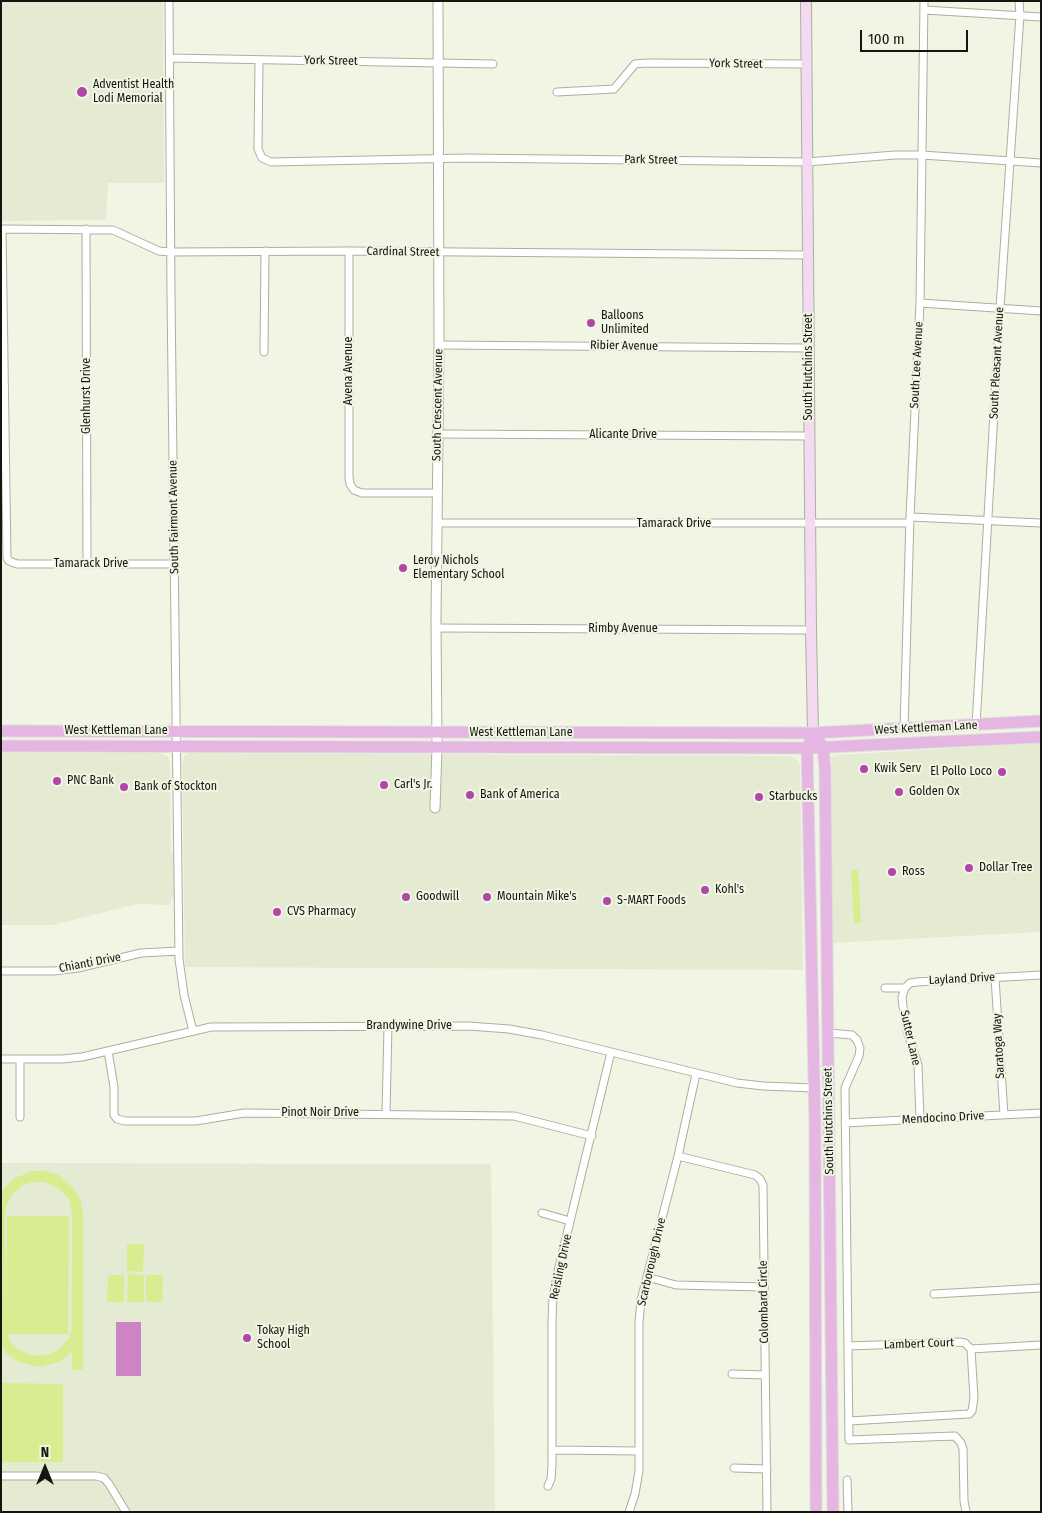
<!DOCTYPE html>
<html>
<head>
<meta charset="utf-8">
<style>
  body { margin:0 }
  #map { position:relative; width:1042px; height:1513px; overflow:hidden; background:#f1f6e4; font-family:"Fira Sans Condensed",sans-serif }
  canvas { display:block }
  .frame { position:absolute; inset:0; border:2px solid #141610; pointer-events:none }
  .north { position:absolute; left:20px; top:1443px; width:50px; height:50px; -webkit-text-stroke:4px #f1f6e4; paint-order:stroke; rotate:0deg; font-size:14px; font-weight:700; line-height:20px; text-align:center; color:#141610 }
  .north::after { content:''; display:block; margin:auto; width:18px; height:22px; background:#141610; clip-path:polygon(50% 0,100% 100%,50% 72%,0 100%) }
  .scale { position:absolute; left:860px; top:30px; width:108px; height:22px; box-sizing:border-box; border:2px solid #141610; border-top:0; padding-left:6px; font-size:15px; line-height:18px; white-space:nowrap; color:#141610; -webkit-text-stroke:4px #f1f6e4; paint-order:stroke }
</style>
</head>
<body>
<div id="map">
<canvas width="1042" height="1513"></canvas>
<div class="frame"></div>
<div class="north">N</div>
<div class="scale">100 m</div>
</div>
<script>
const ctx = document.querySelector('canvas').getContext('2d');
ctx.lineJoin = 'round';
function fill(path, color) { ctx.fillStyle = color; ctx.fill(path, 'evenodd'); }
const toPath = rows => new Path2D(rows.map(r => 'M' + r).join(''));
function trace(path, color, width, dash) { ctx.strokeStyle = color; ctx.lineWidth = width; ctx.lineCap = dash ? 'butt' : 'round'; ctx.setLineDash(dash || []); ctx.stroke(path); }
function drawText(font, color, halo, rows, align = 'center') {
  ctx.font = font + ' "Fira Sans Condensed",sans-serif'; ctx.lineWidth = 4; ctx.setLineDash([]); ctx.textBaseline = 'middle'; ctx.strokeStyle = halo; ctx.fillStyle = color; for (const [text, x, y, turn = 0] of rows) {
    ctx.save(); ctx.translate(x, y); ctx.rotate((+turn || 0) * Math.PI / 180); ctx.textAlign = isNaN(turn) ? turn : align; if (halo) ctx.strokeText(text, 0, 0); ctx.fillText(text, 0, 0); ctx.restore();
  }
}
const built = toPath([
  [1,1,163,1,164,183,108,183,106,220,1,221],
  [1041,743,1041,932,831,943,830,761,832,757,836,755],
  [1,752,161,753,168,757,170,764,171,854,178,855,178,898,171,899,171,905,137,904,53,925,1,925],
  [189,753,791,756,798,760,800,766,803,970,185,967,182,765,184,757],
  [1,1163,491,1164,495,1512,1,1512]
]);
const green = toPath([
  [851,870,858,870,861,923,854,923],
  [32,1171,45,1171,59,1175,74,1189,81,1201,83,1215,83,1370,72,1370,72,1352,59,1362,39,1367,19,1362,7,1354,1,1346,1,1192,13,1179],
  [33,1182,44,1182,58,1188,69,1199,72,1215,72,1328,69,1338,58,1350,49,1354,39,1356,28,1354,19,1350,11,1342,7,1334,68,1334,69,1216,7,1216,6,1329,5,1210,9,1200,15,1191,23,1185],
  [127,1244,144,1244,143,1272,127,1271],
  [128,1274,144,1275,144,1302,127,1302],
  [108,1275,124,1275,124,1302,107,1302],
  [146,1275,163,1275,162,1302,146,1302],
  [1,1383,63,1384,63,1462,1,1462]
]);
const water = toPath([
  [116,1322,141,1322,141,1376,116,1376]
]);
const minor = toPath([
  [169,1,171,296,179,959,184,995,193,1031],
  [924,10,1041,17],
  [170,58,493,64],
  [259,60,258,149,262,158,271,162,467,158,807,162,895,155,922,155,1041,163],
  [557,92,614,89,635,64,647,63,806,64],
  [1,229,113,230,159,251,170,252,349,251,808,255],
  [2,229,7,558,9,561,17,564,174,564],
  [86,229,87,563],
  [349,251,349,477,350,484,354,490,362,493,437,493],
  [920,303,1041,311],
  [439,345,809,348],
  [264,352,265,251],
  [437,434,810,436],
  [910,517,1041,523],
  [437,523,910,523],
  [436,628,811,630],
  [976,725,1000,308,1020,15,1019,1],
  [904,729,910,517,920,303,924,1],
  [1,971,54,971,78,968,141,953,179,951],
  [995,978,1004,1115],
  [885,988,905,988,910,983,917,982,1041,975],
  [905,988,902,997,903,1007,908,1034,918,1065,920,1119],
  [828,1033,852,1035,857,1040,860,1048,859,1056,845,1088,849,1440,955,1436,961,1443,963,1449,964,1501,966,1512],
  [108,1051,114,1087,114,1115,117,1119,125,1121,196,1121,244,1113,514,1116,592,1136],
  [1,1059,62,1059,82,1057,211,1027,469,1026,509,1029,542,1035,737,1083,763,1086,814,1088],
  [20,1059,20,1117],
  [386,1114,388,1026],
  [845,1123,1041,1113],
  [678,1156,755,1175,760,1179,763,1185,767,1512],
  [542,1213,570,1221],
  [647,1277,676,1285,764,1287],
  [934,1294,1041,1288],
  [848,1346,960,1342,965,1343,971,1349],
  [971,1349,1041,1345],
  [732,1374,765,1375],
  [849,1421,969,1414,972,1411,974,1398,971,1349],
  [552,1450,639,1451],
  [734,1468,767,1469],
  [1,1476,96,1476,104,1478,109,1484,126,1512],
  [847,1480,848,1512],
  [548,1486,551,1479,552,1466,552,1321,553,1297,559,1267,611,1052],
  [629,1512,635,1494,639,1471,639,1322,641,1300,678,1156,696,1074]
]);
const tertiary = toPath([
  [435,808,437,748,436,620,439,345,438,1]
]);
const secondary = toPath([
  [806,1,811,630,813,733]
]);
const primary = toPath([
  [1,731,813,733,1041,721],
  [819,741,823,747,825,769,833,1512],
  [810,742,807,748,815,1127,816,1512],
  [1,746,807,748,1041,737]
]);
const markers = [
  [82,92,6,"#b046a8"],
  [591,323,5,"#b046a8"],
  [403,568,5,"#b046a8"],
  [864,769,5,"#b046a8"],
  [1002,772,5,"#b046a8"],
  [57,781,5,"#b046a8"],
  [384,785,5,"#b046a8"],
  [124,787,5,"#b046a8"],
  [899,792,5,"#b046a8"],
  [470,795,5,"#b046a8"],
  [759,797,5,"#b046a8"],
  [969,868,5,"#b046a8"],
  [892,872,5,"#b046a8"],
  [705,890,5,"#b046a8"],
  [406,897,5,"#b046a8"],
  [487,897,5,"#b046a8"],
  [607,901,5,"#b046a8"],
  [277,912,5,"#b046a8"],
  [247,1338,5,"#b046a8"]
];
const streetNames = [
  ["York Street",331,61,1],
  ["York Street",736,64,1],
  ["Park Street",651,160,1],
  ["Cardinal Street",403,252,1],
  ["Ribier Avenue",624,346,1],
  ["South Pleasant Avenue",997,363,-87],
  ["South Lee Avenue",917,365,-87],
  ["South Hutchins Street",809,367,-90],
  ["Avena Avenue",349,371,-90],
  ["Glenhurst Drive",87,396,-90],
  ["South Crescent Avenue",438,405,-89],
  ["Alicante Drive",623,435],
  ["South Fairmont Avenue",174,517,-91],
  ["Tamarack Drive",674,524],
  ["Tamarack Drive",91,564],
  ["Rimby Avenue",623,629],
  ["West Kettleman Lane",926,728,-3],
  ["West Kettleman Lane",116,731],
  ["West Kettleman Lane",521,733],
  ["Chianti Drive",90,963,-11],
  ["Layland Drive",962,979,-3],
  ["Brandywine Drive",409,1026],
  ["Sutter Lane",910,1038,77],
  ["Saratoga Way",999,1046,-93],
  ["Pinot Noir Drive",320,1113],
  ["Mendocino Drive",943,1118,-3],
  ["South Hutchins Street",829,1121,-91],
  ["Scarborough Drive",652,1262,-77],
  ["Reisling Drive",561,1267,-78],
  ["Colombard Circle",764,1302,-91],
  ["Lambert Court",919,1344,-2]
];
const poiNames = [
  ["Adventist Health",93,85],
  ["Lodi Memorial",93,99],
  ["Balloons",601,316],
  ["Unlimited",601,330],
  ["Leroy Nichols",413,561],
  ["Elementary School",413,575],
  ["Kwik Serv",874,769],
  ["El Pollo Loco",992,772,"right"],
  ["PNC Bank",67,781],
  ["Carl's Jr.",394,785],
  ["Bank of Stockton",134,787],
  ["Golden Ox",909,792],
  ["Bank of America",480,795],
  ["Starbucks",769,797],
  ["Dollar Tree",979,868],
  ["Ross",902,872],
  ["Kohl's",715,890],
  ["Goodwill",416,897],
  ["Mountain Mike's",497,897],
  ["S-MART Foods",617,901],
  ["CVS Pharmacy",287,912],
  ["Tokay High",257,1331],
  ["School",257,1345]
];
fill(built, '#e5ebd2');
fill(green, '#d8ed90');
fill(water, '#cc84c4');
trace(minor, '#abaf9f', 9);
trace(tertiary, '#abaf9f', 11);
trace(secondary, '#abaf9f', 12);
trace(primary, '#dedede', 13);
trace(minor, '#fff', 7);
trace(tertiary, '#fff', 9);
trace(secondary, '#f3daf0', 10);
trace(primary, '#e6b6e2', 11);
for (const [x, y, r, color] of markers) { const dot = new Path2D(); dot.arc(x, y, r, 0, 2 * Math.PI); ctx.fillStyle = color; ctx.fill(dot); trace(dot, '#f1f6e4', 2); }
drawText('12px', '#141610', '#f1f6e4', streetNames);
drawText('12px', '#141610', '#f1f6e4', poiNames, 'left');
</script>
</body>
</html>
